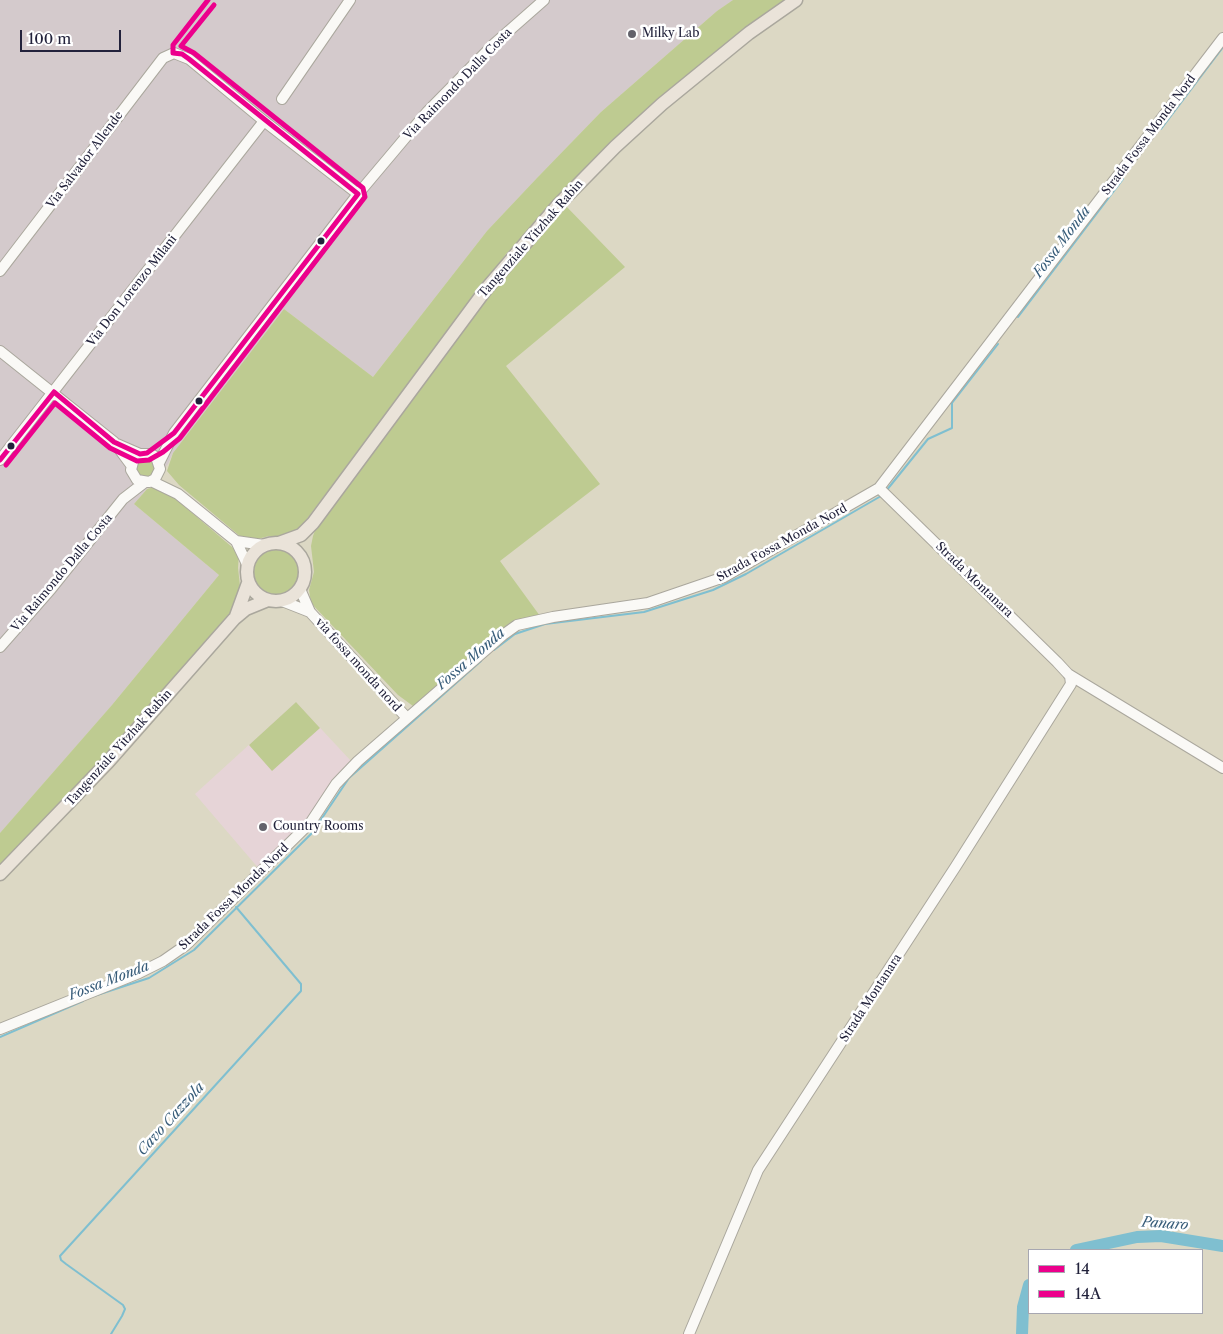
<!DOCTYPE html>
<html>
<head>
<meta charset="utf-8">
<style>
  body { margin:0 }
  #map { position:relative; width:1223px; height:1334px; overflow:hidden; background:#dcd8c4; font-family:"Libre Caslon Text",serif }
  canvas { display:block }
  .legend { position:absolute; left:1028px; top:1249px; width:175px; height:65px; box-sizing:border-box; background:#fff; border:1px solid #a7a7b1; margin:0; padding:6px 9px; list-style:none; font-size:15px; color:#22223b }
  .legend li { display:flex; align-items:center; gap:10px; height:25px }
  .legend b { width:25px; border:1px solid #a7a7b1 }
  .scale { position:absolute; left:20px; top:30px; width:101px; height:22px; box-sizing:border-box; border:2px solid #22223b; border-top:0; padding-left:6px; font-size:15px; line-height:18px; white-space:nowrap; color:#22223b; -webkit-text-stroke:4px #fff; paint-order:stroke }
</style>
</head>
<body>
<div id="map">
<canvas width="1223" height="1334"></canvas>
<ul class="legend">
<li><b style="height:6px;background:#ec008c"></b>14</li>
<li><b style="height:6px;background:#ec008c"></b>14A</li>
</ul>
<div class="scale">100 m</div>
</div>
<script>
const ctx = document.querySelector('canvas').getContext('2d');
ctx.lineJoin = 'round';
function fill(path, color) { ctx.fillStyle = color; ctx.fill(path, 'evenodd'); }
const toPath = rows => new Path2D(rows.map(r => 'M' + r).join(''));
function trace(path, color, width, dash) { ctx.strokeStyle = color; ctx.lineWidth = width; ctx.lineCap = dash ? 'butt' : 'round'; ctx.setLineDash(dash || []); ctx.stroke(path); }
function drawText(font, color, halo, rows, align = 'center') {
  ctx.font = font + ' "Libre Caslon Text",serif'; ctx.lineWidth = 5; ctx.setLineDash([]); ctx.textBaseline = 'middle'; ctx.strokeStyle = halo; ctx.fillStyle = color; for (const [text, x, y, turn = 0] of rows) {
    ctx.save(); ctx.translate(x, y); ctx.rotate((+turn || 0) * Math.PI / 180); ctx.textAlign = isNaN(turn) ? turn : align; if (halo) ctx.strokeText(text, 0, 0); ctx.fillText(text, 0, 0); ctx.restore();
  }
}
const built = toPath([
  [296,702,351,761,331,783,318,808,260,870,195,794]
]);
const industrial = toPath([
  [0,0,733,0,717,11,601,112,537,178,487,231,373,377,284,309,173,453,168,464,134,504,219,575,112,705,0,833]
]);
const green = toPath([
  [733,0,785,0,701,64,637,119,558,198,506,254,300,528,287,537,269,536,250,541,241,537,179,485,167,471,173,453,284,309,373,377,487,231,537,178,601,112,717,11],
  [565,205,625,267,506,366,600,484,500,561,540,616,502,630,413,706,398,695,311,603,309,590,314,572,311,546,313,536,317,525,499,281],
  '136 468a10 10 0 1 1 20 0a10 10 0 1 1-20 0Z',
  [157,486,170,494,239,553,238,568,240,586,232,611,82,781,0,864,0,833,112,705,219,575,134,504,147,489],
  '252 573a24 24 0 1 1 48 0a24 24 0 1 1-48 0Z',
  [296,702,320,728,272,771,249,745]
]);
const stream = toPath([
  [1161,129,1223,47],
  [1018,317,1123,179],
  [886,491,928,439,952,428,952,403,998,344],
  [494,650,515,634,545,624,644,612,713,590,746,574,881,496],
  [94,996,149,978,194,950,312,833,349,778,481,661],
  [0,1037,83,1001],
  [111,1334,122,1316,125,1309,123,1305,66,1264,61,1260,60,1256,301,991,301,984,236,907]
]);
const river = toPath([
  [1076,1250,1137,1237,1161,1236,1223,1246],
  [1022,1334,1023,1307,1029,1285]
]);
const minor = toPath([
  [282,99,350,0],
  [0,271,163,58,174,53,189,59,264,121,358,194],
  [0,351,114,442,131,465],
  [117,444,140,454,151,454,156,457,160,469,155,479,149,482,137,480,131,470,134,458,140,454],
  [0,460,264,121],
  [159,463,174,433,358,194,427,112,494,44,544,0],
  [151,481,178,494,236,541,247,564],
  [236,541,264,545],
  [300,589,310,612,407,718],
  [282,601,310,612],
  [0,647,51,589,123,499,145,482],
  [1068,674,1223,768],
  [0,1029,139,973,163,961,186,945,311,822,336,784,358,761,503,635,517,625,553,617,648,603,724,577,879,488,1223,38],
  [689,1334,758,1170,956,866,1071,684,1070,676,1057,662,879,488]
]);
const major = toPath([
  '247 572a29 29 0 1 1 58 0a29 29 0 1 1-58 0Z',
  [279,543,301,535,313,523,487,288,559,204,615,147,662,104,749,33,796,0],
  [236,616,248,583],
  [0,874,108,762,234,619,246,609,268,600]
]);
const bus1 = toPath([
  [173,53,182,54,189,59,358,194],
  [173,53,173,45,208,0],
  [54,392,114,442,140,454,147,453,174,433,358,194],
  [0,460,54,392]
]);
const bus2 = toPath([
  [6,465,55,403,110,448,137,461,149,460,163,452,180,438,365,197,363,188,194,53,181,46,214,5]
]);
const markers = [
  [632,34,5,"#63626b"],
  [321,241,4.5,"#22223b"],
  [199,401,4.5,"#22223b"],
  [11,446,4.5,"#22223b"],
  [263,827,5,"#63626b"]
];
const poiNames = [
  ["Milky Lab",642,34],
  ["Country Rooms",273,827]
];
const streetNames = [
  ["Via Raimondo Dalla Costa",458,84,-46],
  ["Strada Fossa Monda Nord",1149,135,-53],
  ["Via Salvador Allende",85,160,-53],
  ["Tangenziale Yitzhak Rabin",531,239,-49],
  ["Via Don Lorenzo Milani",132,291,-52],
  ["Strada Fossa Monda Nord",782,543,-29],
  ["Via Raimondo Dalla Costa",62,573,-50],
  ["Strada Montanara",974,580,44],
  ["via fossa monda nord",358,665,48],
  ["Tangenziale Yitzhak Rabin",119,748,-48],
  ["Strada Fossa Monda Nord",234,897,-44],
  ["Strada Montanara",871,998,-57]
];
const waterNames = [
  ["Fossa Monda",1062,242,-53],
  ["Fossa Monda",471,659,-41],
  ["Fossa Monda",109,981,-21],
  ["Cavo Cazzola",171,1119,-48],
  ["Panaro",1165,1224,4]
];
fill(built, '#e6d4d7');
fill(industrial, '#d4cacc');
fill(green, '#becb91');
trace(stream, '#7fbfd0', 2);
trace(river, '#7fbfd0', 12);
trace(minor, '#aaa79d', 12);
trace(major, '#aaa79d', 15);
trace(minor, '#faf9f6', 10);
trace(major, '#eae3d9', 12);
trace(bus1, '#ec008c', 5);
trace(bus2, '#ec008c', 5);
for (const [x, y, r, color] of markers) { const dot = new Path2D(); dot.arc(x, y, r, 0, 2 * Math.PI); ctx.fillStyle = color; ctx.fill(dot); trace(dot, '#fff', 2); }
drawText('12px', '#22223b', '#fff', poiNames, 'left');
drawText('12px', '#22223b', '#fff', streetNames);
drawText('italic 14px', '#375c79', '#fff', waterNames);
</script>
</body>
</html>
